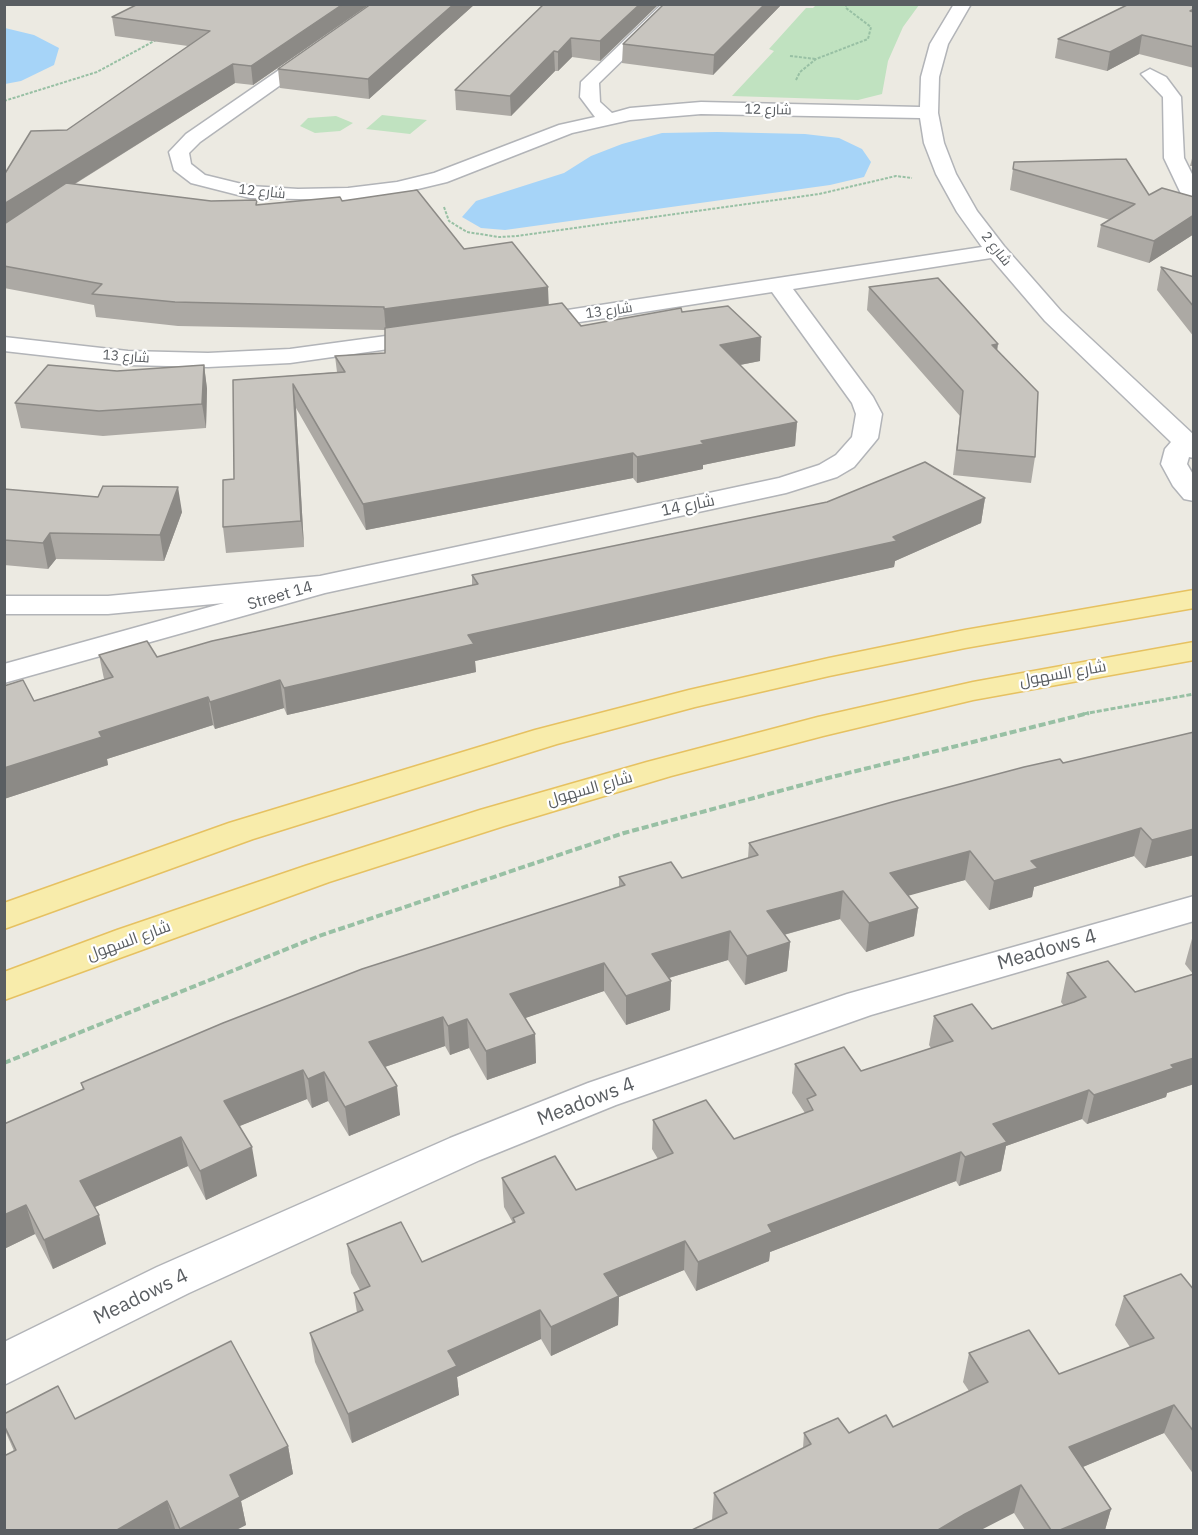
<!DOCTYPE html>
<html>
<head>
<meta charset="utf-8">
<style>
  body { margin:0 }
  #map { position:relative; width:1198px; height:1535px; overflow:hidden; background:#eceae2; font-family:"IBM Plex Sans",sans-serif }
  canvas { display:block }
  .frame { position:absolute; inset:0; border:6px solid #5a5e62; pointer-events:none }
</style>
</head>
<body>
<div id="map">
<canvas width="1198" height="1535"></canvas>
<div class="frame"></div>
</div>
<script>
const ctx = document.querySelector('canvas').getContext('2d');
ctx.lineJoin = 'round';
function fill(path, color) { ctx.fillStyle = color; ctx.fill(path, 'evenodd'); }
const toPath = rows => new Path2D(rows.map(r => 'M' + r).join(''));
function trace(path, color, width, dash) { ctx.strokeStyle = color; ctx.lineWidth = width; ctx.lineCap = dash ? 'butt' : 'round'; ctx.setLineDash(dash || []); ctx.stroke(path); }
function drawText(font, color, halo, rows, align = 'center') {
  ctx.font = font + ' "IBM Plex Sans",Cairo,sans-serif'; ctx.lineWidth = 4.5; ctx.setLineDash([]); ctx.textBaseline = 'middle'; ctx.strokeStyle = halo; ctx.fillStyle = color; for (const [text, x, y, turn = 0] of rows) {
    ctx.save(); ctx.translate(x, y); ctx.rotate((+turn || 0) * Math.PI / 180); ctx.textAlign = isNaN(turn) ? turn : align; if (halo) ctx.strokeText(text, 0, 0); ctx.fillText(text, 0, 0); ctx.restore();
  }
}
const green = toPath([
  [817,4,919,5,903,27,888,61,882,94,858,100,732,96,774,51,769,49,806,8,813,8],
  [382,115,427,120,410,134,366,129],
  [336,116,353,123,340,131,315,133,300,126,308,118]
]);
const water = toPath([
  [5,28,34,35,59,48,54,65,21,81,5,84],
  [717,132,805,134,839,138,862,149,871,162,864,177,830,185,505,230,481,228,462,217,476,201,564,173,591,156,622,144,662,133]
]);
const pathFar2 = toPath([
  [790,56,816,59],
  [796,80,800,72,816,59,868,39,871,27,846,8,846,4],
  [4,101,97,72,156,40],
  [444,207,449,221,467,232,499,237,517,236,819,194,896,176,912,178]
]);
const pathFar1 = toPath([
  [1083,714,1194,694]
]);
const path = toPath([
  [4,1063,319,936,624,833,828,778,1089,713]
]);
const minor = toPath([
  [375,4,395,4,200,142,189,153,191,164,205,175,250,186,298,189,348,188,397,182,434,173,559,125,595,117,580,97,581,82,662,4,680,4,599,83,600,102,612,113,630,108,701,102,920,107,921,77,930,44,954,4,971,4,948,44,939,77,938,113,944,143,956,174,977,211,1004,246,1061,311,1194,435,1194,458,1189,457,1187,464,1194,476,1194,501,1184,499,1173,486,1161,464,1165,449,1171,442,1045,321,991,258,793,289,873,397,882,414,878,438,874,443,854,467,837,477,786,493,325,593,4,683,4,664,224,603,108,614,4,614,4,596,108,596,320,576,779,478,819,465,836,455,852,437,856,414,852,403,772,292,528,330,520,328,516,323,520,318,528,316,982,247,957,212,936,174,924,143,920,118,701,114,630,120,572,133,447,182,397,194,348,200,250,198,191,183,174,170,169,152,186,134,375,4],
  [1150,69,1166,77,1181,97,1184,158,1194,178,1194,206,1187,204,1184,200,1164,158,1163,97,1141,74,1150,69],
  [430,330,438,332,442,337,438,342,290,363,208,367,128,365,4,351,4,337,128,351,208,353,290,349,430,330],
  [1194,896,1194,921,871,1015,616,1105,480,1160,189,1293,4,1385,4,1342,157,1267,450,1138,588,1083,847,994,1194,896]
]);
const major = toPath([
  [1194,590,1194,608,965,648,829,676,695,707,557,744,253,839,4,929,4,903,229,823,535,730,689,690,829,658,965,630,1194,590],
  [1194,642,1194,660,973,700,823,736,671,776,504,826,329,882,4,1000,4,972,117,930,305,866,480,810,647,762,818,717,973,682,1194,642]
]);
const wall = toPath([
  [138,4,370,4,253,85,235,83,75,184,211,201,257,200,257,205,342,201,464,249,581,326,682,312,760,361,740,365,797,422,795,446,703,465,703,469,637,483,633,478,366,530,296,408,304,547,226,553,223,527,234,479,233,380,337,372,335,356,385,353,385,330,178,326,96,317,94,305,4,288,4,175,67,130,188,46,115,36,112,17],
  [371,4,475,4,369,99,280,88,278,69],
  [544,4,659,4,600,61,572,57,558,71,555,71,511,116,456,110,455,90],
  [664,4,782,4,713,75,622,63,623,44],
  [1194,4,1194,68,1139,54,1107,71,1055,58,1058,39],
  [1194,151,1194,166,1190,166],
  [1014,162,1149,195,1194,197,1194,234,1149,263,1097,247,1101,225,1110,220,1010,190],
  [1161,267,1194,277,1194,337,1157,290],
  [869,287,997,350,1035,457,1031,483,953,475,960,416,867,310],
  [204,365,207,389,206,428,103,436,21,428,15,403,117,371],
  [4,489,182,512,164,561,56,559,48,569,4,565],
  [985,498,981,523,895,561,894,567,475,661,476,672,287,715,284,708,215,729,213,725,107,759,108,765,4,799,4,686,34,701,104,679,99,655,157,657,472,585,472,575],
  [1194,732,1194,855,1145,868,1134,856,1034,887,1032,897,989,910,965,880,908,895,918,908,914,936,866,952,840,919,784,935,790,942,787,971,745,985,728,960,669,978,671,981,670,1010,626,1025,604,991,525,1018,535,1034,536,1063,487,1080,469,1048,450,1055,445,1046,385,1067,400,1115,349,1136,328,1101,312,1108,307,1099,239,1126,257,1176,206,1200,188,1166,95,1207,106,1244,53,1269,35,1234,4,1249,4,1124,83,1090,81,1083,619,887,619,877,682,878,748,858,749,843,1063,763],
  [1194,935,1194,1084,1167,1093,1166,1097,1087,1124,1082,1119,1006,1146,1001,1171,959,1186,956,1181,770,1252,769,1261,696,1291,684,1270,619,1297,618,1325,551,1356,541,1339,457,1377,459,1395,352,1443,315,1362,310,1333,357,1313,354,1293,360,1290,351,1273,347,1244,422,1262,513,1223,504,1207,502,1178,576,1190,658,1159,652,1149,653,1120,734,1139,805,1113,792,1093,795,1064,861,1071,931,1048,929,1045,934,1016,992,1029,1064,1006,1061,1002,1067,973,1135,992,1193,974,1185,964,1193,935],
  [1194,1290,1194,1475,1164,1433,1083,1467,1111,1509,1105,1530,1025,1530,1014,1513,712,1520,714,1493,803,1448,804,1433,849,1433,893,1427,969,1391,963,1382,969,1353,1059,1374,1130,1347,1115,1325,1124,1296],
  [4,1414,75,1419,288,1446,293,1474,241,1501,246,1525,236,1530,176,1530,14,1451,4,1428]
]);
const shadedWall = toPath([
  [343,4,370,4,253,85,251,66],
  [454,4,475,4,369,99,368,79],
  [640,4,659,4,600,61,600,41],
  [765,4,782,4,713,75,714,55],
  [1142,35,1139,54,1107,71,1110,52],
  [571,38,572,57,558,71,558,52],
  [554,51,555,71,511,116,510,96],
  [233,64,235,83,4,228,4,204],
  [1194,215,1194,234,1149,263,1154,241],
  [548,287,549,310,386,333,384,309],
  [761,337,760,361,719,369,720,345],
  [998,344,995,368,992,345],
  [204,365,207,389,206,428,202,404],
  [293,384,296,408,304,547,301,521],
  [797,422,795,446,703,465,703,469,637,483,637,457,701,441],
  [633,453,633,478,366,530,363,504],
  [178,487,182,512,164,561,160,535],
  [985,498,981,523,895,561,894,567,475,661,476,672,287,715,284,688,468,635,893,537],
  [50,533,56,559,48,569,43,543],
  [280,680,284,708,215,729,210,702],
  [208,697,213,725,107,759,108,765,4,799,4,768,99,732],
  [1141,828,1134,856,1034,887,1032,897,989,910,994,881,1031,861],
  [1194,829,1194,855,1145,868,1152,840],
  [970,851,965,880,886,902,890,873],
  [843,891,840,919,765,940,767,911],
  [918,908,914,936,866,952,869,923],
  [730,931,728,960,652,983,652,954],
  [790,942,787,971,745,985,747,956],
  [604,963,604,991,511,1023,510,994],
  [671,981,670,1010,626,1025,626,996],
  [443,1017,445,1046,373,1071,369,1042],
  [467,1019,469,1048,450,1055,448,1026],
  [535,1034,536,1063,487,1080,486,1051],
  [1194,1058,1194,1084,1167,1093,1166,1097,1087,1124,1094,1095,1171,1065],
  [303,1070,307,1099,230,1130,224,1101],
  [324,1072,328,1101,312,1108,308,1079],
  [397,1086,400,1115,349,1136,345,1107],
  [1089,1090,1082,1119,1006,1146,1001,1171,959,1186,965,1157,993,1124],
  [181,1137,188,1166,88,1210,80,1181],
  [252,1147,257,1176,206,1200,200,1171],
  [961,1152,956,1181,770,1252,769,1261,696,1291,698,1262,768,1225],
  [26,1205,35,1234,4,1249,4,1215],
  [99,1215,106,1244,53,1269,44,1240],
  [685,1241,684,1270,619,1297,618,1325,551,1356,551,1327,604,1274],
  [540,1310,541,1339,457,1377,459,1395,352,1443,348,1414,448,1351],
  [1174,1405,1164,1433,1061,1476,1069,1447],
  [288,1446,293,1474,241,1501,246,1525,236,1530,181,1530,180,1529,230,1475],
  [1021,1485,1014,1513,981,1530,938,1530,965,1514],
  [167,1501,175,1529,173,1530,117,1530],
  [1111,1509,1105,1530,1060,1530]
]);
const building = toPath([
  [138,4,343,4,251,66,233,64,4,204,4,175,31,131,67,130,210,31,112,17,138,4],
  [371,4,454,4,368,79,278,69,371,4],
  [544,4,640,4,600,41,571,38,558,52,554,51,510,96,455,90,544,4],
  [664,4,765,4,714,55,623,44,664,4],
  [1129,4,1194,4,1194,9,1190,11,1194,12,1194,47,1142,35,1110,52,1058,39,1129,4],
  [1126,159,1149,195,1162,188,1194,197,1194,215,1154,241,1101,225,1135,204,1013,169,1014,162,1126,159],
  [66,183,211,201,257,200,256,205,340,197,342,201,417,190,464,249,512,242,548,287,384,309,384,307,175,302,92,294,102,284,4,266,4,224,66,183],
  [1161,267,1194,277,1194,307,1161,267],
  [938,278,998,344,992,345,1038,392,1035,457,957,450,963,391,869,287,938,278],
  [562,303,581,326,681,308,682,312,728,306,761,337,720,345,797,422,701,441,704,444,637,457,633,453,363,504,293,384,301,521,223,527,223,480,234,479,233,380,345,372,335,356,385,353,385,328,562,303],
  [48,365,117,371,204,365,202,404,99,411,15,403,48,365],
  [925,462,985,498,893,537,897,541,468,635,474,644,284,688,280,680,210,702,208,697,99,732,102,737,4,768,4,686,23,680,34,701,113,677,99,655,147,641,157,657,212,641,478,584,472,575,827,502,925,462],
  [103,486,178,487,160,535,50,533,43,543,4,540,4,489,98,497,103,486],
  [1194,732,1194,829,1152,840,1141,828,1031,861,1038,868,994,881,970,851,890,873,918,908,869,923,843,891,767,911,790,942,747,956,730,931,652,954,671,981,626,996,604,963,510,994,535,1034,486,1051,467,1019,448,1026,443,1017,369,1042,397,1086,345,1107,324,1072,308,1079,303,1070,224,1101,252,1147,200,1171,181,1137,80,1181,99,1215,44,1240,26,1205,4,1215,4,1124,84,1089,81,1083,223,1023,362,969,625,885,619,877,671,862,682,878,758,855,749,843,892,802,1024,767,1060,759,1063,763,1194,732],
  [1108,961,1135,992,1194,974,1194,1058,1171,1065,1174,1068,1094,1095,1089,1090,993,1124,1007,1142,965,1157,961,1152,768,1225,772,1232,698,1262,685,1241,604,1274,619,1296,551,1327,540,1310,448,1351,457,1366,348,1414,310,1333,363,1310,354,1293,370,1286,347,1244,401,1222,422,1262,515,1222,513,1218,524,1213,502,1178,555,1156,576,1190,663,1157,673,1153,653,1120,706,1100,734,1139,813,1110,807,1099,816,1095,795,1064,844,1047,861,1071,953,1041,934,1016,972,1004,992,1029,1074,1002,1086,997,1067,973,1108,961],
  [1181,1274,1194,1290,1194,1432,1174,1405,1069,1447,1111,1509,1060,1530,1051,1530,1021,1485,965,1514,938,1530,692,1530,727,1513,714,1493,811,1444,804,1433,838,1418,849,1433,886,1415,893,1427,988,1382,969,1353,1029,1330,1059,1374,1154,1338,1124,1296,1181,1274],
  [231,1341,288,1446,230,1475,240,1497,180,1529,167,1501,117,1530,4,1530,4,1456,16,1450,4,1425,4,1414,58,1386,75,1419,231,1341]
]);
const farStreetnames = [
  ["شارع 12",768,110,1],
  ["شارع 12",262,192,6],
  ["شارع 2",996,249,52],
  ["شارع 13",609,311,-8],
  ["شارع 13",126,357,4]
];
const streetNames = [
  ["شارع 14",688,506,-12],
  ["Street 14",280,596,-16],
  ["شارع السهول",1063,674,-10],
  ["شارع السهول",590,789,-16],
  ["شارع السهول",129,941,-20]
];
const nearStreetnames = [
  ["Meadows 4",1047,950,-16],
  ["Meadows 4",586,1102,-21],
  ["Meadows 4",141,1297,-26]
];
fill(green, '#c0e2c0');
fill(water, '#a6d4f8');
trace(minor, '#b2b4b8', 3);
trace(major, '#e6c161', 3);
trace(pathFar2, '#98c0a4', 2, [3, 1.5]);
trace(pathFar1, '#98c0a4', 3, [5, 2]);
trace(path, '#98c0a4', 4, [7, 3]);
fill(minor, '#fff');
fill(major, '#f8ecab');
fill(wall, '#aca9a4');
fill(shadedWall, '#8c8a86');
fill(building, '#c8c5bf');
trace(building, '#8c8a86', 1.5);
drawText('14px', '#5a5e62', '#fff', farStreetnames);
drawText('16px', '#5a5e62', '#fff', streetNames);
drawText('20px', '#5a5e62', '#fff', nearStreetnames);
</script>
</body>
</html>
